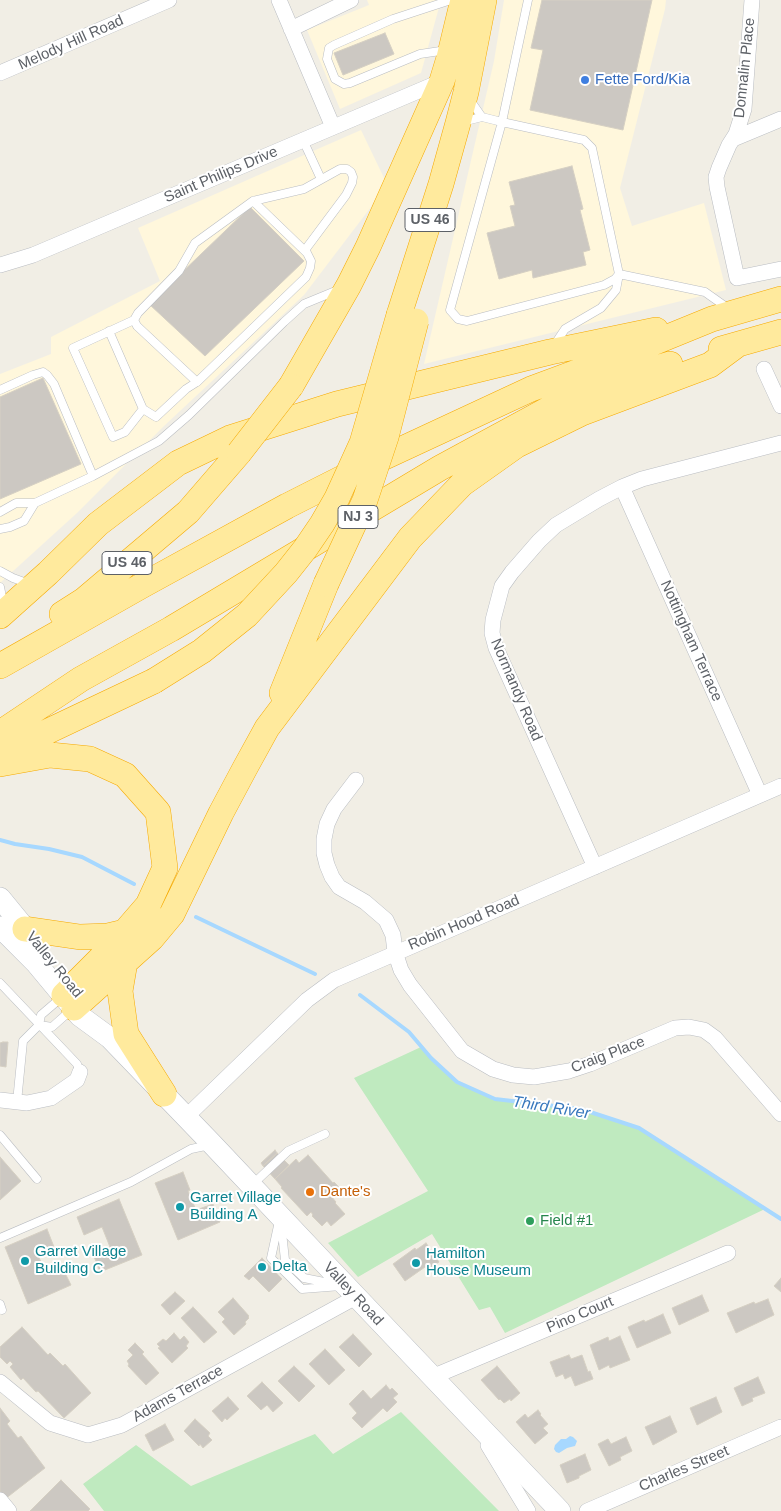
<!DOCTYPE html>
<html>
<head>
<meta charset="utf-8">
<style>
  body { margin:0 }
  canvas { display:block; background:#f1eee5 }
</style>
</head>
<body>
<canvas width="781" height="1511"></canvas>
<script>
const ctx = document.querySelector('canvas').getContext('2d');
ctx.lineJoin = 'round';
function fill(path, color) { ctx.fillStyle = color; ctx.fill(path, 'evenodd'); }
const toPath = rows => new Path2D(rows.map(r => 'M' + r).join(''));
function trace(path, color, width, dash) { ctx.strokeStyle = color; ctx.lineWidth = width; ctx.lineCap = dash ? 'butt' : 'round'; ctx.setLineDash(dash || []); ctx.stroke(path); }
function drawText(font, color, halo, rows, align = 'center') {
  ctx.font = font + ' Helvetica,sans-serif'; ctx.lineWidth = 4; ctx.setLineDash([]); ctx.textBaseline = 'middle'; ctx.strokeStyle = halo; ctx.fillStyle = color; for (const [text, x, y, turn = 0] of rows) {
    ctx.save(); ctx.translate(x, y); ctx.rotate((+turn || 0) * Math.PI / 180); ctx.textAlign = isNaN(turn) ? turn : align; if (halo) ctx.strokeText(text, 0, 0); ctx.fillText(text, 0, 0); ctx.restore();
  }
}
const commercial = toPath([
  [367,0,441,0,421,73,340,109,307,30,369,5],
  [504,0,666,0,665,9,620,188,632,226,704,203,726,290,424,364,494,61],
  [361,130,385,180,371,207,304,295,164,426,77,513,0,583,0,374,51,354,51,337,160,281,138,228]
]);
const green = toPath([
  [421,1047,457,1082,495,1099,581,1109,639,1128,765,1209,505,1333,490,1307,479,1310,432,1234,358,1277,328,1243,428,1191,354,1078],
  [401,1412,499,1511,104,1511,83,1484,136,1445,191,1486,315,1434,333,1454]
]);
const water = toPath([
  [570,1436,573,1437,577,1441,575,1446,567,1448,559,1453,556,1452,554,1449,555,1445,561,1439,566,1439]
]);
const stream = toPath([
  [0,840,15,844,49,849,82,857,134,884],
  [196,917,315,974],
  [360,995,409,1032,431,1058,457,1082,495,1099,581,1109,639,1128,781,1219]
]);
const building = toPath([
  [542,0,652,0,623,130,530,110,543,50,531,48,542,0],
  [385,33,394,54,343,75,334,53,385,33],
  [572,166,583,209,580,210,590,250,583,252,586,265,533,278,532,270,499,279,487,233,515,226,510,206,515,205,509,182,572,166],
  [250,207,304,261,205,356,149,304,250,207],
  [43,378,81,464,0,499,0,397,43,378],
  [3,1042,8,1042,6,1067,0,1066,0,1043,3,1042],
  [275,1150,277,1153,263,1166,261,1163,275,1150],
  [277,1153,289,1165,275,1179,263,1166,277,1153],
  [308,1155,333,1183,334,1182,340,1188,331,1196,336,1202,335,1203,345,1214,331,1226,327,1221,322,1226,312,1216,313,1215,311,1212,307,1216,281,1188,282,1187,275,1179,296,1159,299,1163,308,1155],
  [0,1157,21,1181,0,1200,0,1157],
  [183,1172,190,1190,188,1191,196,1210,213,1204,220,1222,178,1240,155,1183,183,1172],
  [119,1199,142,1255,100,1272,93,1254,110,1247,102,1227,84,1235,77,1217,119,1199],
  [47,1229,54,1247,38,1255,46,1274,62,1267,71,1285,28,1304,5,1247,47,1229],
  [426,1243,439,1262,427,1270,425,1267,405,1281,393,1264,415,1248,416,1250,426,1243],
  [262,1258,282,1279,269,1292,253,1276,249,1280,244,1276,262,1258],
  [781,1278,781,1292,774,1286,781,1278],
  [175,1292,185,1301,170,1315,161,1305,175,1292],
  [702,1295,709,1311,679,1325,672,1308,702,1295],
  [233,1298,249,1316,248,1317,249,1318,245,1322,246,1324,234,1335,222,1322,225,1319,218,1312,233,1298],
  [768,1299,774,1315,736,1333,727,1313,754,1302,755,1304,768,1299],
  [193,1307,217,1332,204,1343,181,1318,193,1307],
  [663,1314,671,1333,637,1348,628,1327,644,1320,645,1322,663,1314],
  [22,1327,48,1355,50,1353,63,1366,65,1364,91,1393,64,1418,38,1391,36,1392,23,1378,21,1380,10,1367,13,1364,10,1361,7,1364,0,1357,0,1347,22,1327],
  [174,1333,180,1340,184,1336,189,1342,186,1346,188,1348,172,1363,158,1348,160,1347,157,1344,163,1339,166,1341,174,1333],
  [353,1334,372,1354,359,1367,339,1347,353,1334],
  [620,1336,630,1360,610,1368,609,1365,599,1370,590,1345,608,1337,609,1341,620,1336],
  [135,1343,144,1352,142,1354,159,1373,146,1385,128,1366,129,1364,127,1361,133,1355,128,1350,135,1343],
  [325,1349,345,1370,329,1385,309,1364,325,1349],
  [569,1355,571,1359,582,1355,588,1372,590,1371,593,1379,575,1386,571,1376,565,1379,563,1374,556,1377,550,1362,569,1355],
  [294,1366,315,1386,299,1402,278,1381,294,1366],
  [497,1366,520,1393,511,1401,510,1399,504,1403,500,1399,499,1400,481,1380,497,1366],
  [758,1377,765,1393,752,1398,753,1401,742,1406,734,1388,758,1377],
  [262,1382,283,1403,273,1412,267,1405,261,1410,247,1396,262,1382],
  [386,1385,390,1390,392,1388,398,1394,393,1398,397,1402,387,1412,383,1408,362,1428,352,1418,357,1413,349,1404,363,1390,371,1399,386,1385],
  [228,1397,239,1409,227,1420,225,1418,222,1422,212,1411,228,1397],
  [716,1397,722,1412,697,1425,690,1408,716,1397],
  [0,1408,10,1421,7,1424,18,1438,21,1436,45,1468,5,1499,0,1492,0,1408],
  [538,1410,541,1414,540,1415,548,1424,543,1428,548,1433,535,1444,516,1422,525,1414,528,1418,538,1410],
  [670,1416,677,1432,653,1445,645,1427,670,1416],
  [195,1419,210,1433,208,1436,212,1440,203,1448,200,1444,199,1446,184,1431,195,1419],
  [165,1424,174,1440,153,1451,145,1435,165,1424],
  [626,1437,632,1451,620,1457,621,1460,609,1466,598,1444,608,1439,611,1444,626,1437],
  [585,1454,591,1470,579,1476,579,1478,567,1483,560,1465,585,1454],
  [61,1480,90,1509,88,1511,30,1511,61,1480]
]);
const service = toPath([
  [447,50,420,54,350,83,344,84,335,79,327,59,329,48,334,45,393,19,451,0],
  [482,117,502,122,584,140,592,148,619,274,615,279,604,285,467,321,458,319,450,310,502,122,528,0],
  [462,122,482,117,470,100],
  [303,140,321,179],
  [134,320,73,348,113,437,125,432,143,409,156,417,186,389,197,382,306,277,310,268,311,261,307,253,253,201],
  [109,331,143,409],
  [555,344,565,329,601,308,616,290,619,274,705,292,729,309],
  [197,382,137,326,134,320,138,313,179,271,195,243,253,201,304,189,340,169,347,169,351,172,353,177,352,183,346,195,305,250],
  [0,390,33,375,43,372,47,375,54,384,93,476,35,503,16,503,0,512],
  [93,476,159,441,189,415,284,322,304,304,338,290],
  [0,529,10,527,24,521,35,503],
  [0,571,13,578,24,582,31,580],
  [0,587,3,602,3,607],
  [0,983,77,1064,80,1072],
  [39,1025,52,1027,70,1011],
  [17,1102,23,1041,39,1025,41,1015,62,997],
  [0,1135,37,1179],
  [252,1185,288,1151,325,1134],
  [279,1221,271,1258,302,1289,341,1286],
  [281,1223,285,1260,304,1278,334,1284],
  [0,1238,131,1182,191,1149,210,1145],
  [0,1304,2,1310]
]);
const minor = toPath([
  [279,0,333,127],
  [752,0,744,109,736,134,729,145,719,168,716,177,717,187,737,278,781,269],
  [291,29,351,0],
  [0,73,169,0],
  [733,139,781,119],
  [0,265,33,255,442,81],
  [764,369,781,406],
  [622,487,760,795],
  [356,780,334,809,327,824,324,839,324,853,327,865,332,877,339,887,365,902,386,920,393,935,395,952,401,970,410,985,462,1051,493,1069,513,1075,534,1077,569,1071,590,1064,675,1028,689,1027,704,1030,715,1038,781,1114],
  [595,867,496,648,492,633,493,620,502,586,512,572,539,541,556,525,599,499,622,487,642,479,781,443],
  [0,1100,27,1103,51,1098,77,1080,80,1072],
  [186,1117,307,1000,334,980,781,786],
  [432,1377,728,1253],
  [0,1382,50,1423,88,1435,122,1425,356,1297],
  [488,1445,528,1511],
  [0,1500,9,1511],
  [587,1511,781,1427]
]);
const secondary = toPath([
  [0,898,36,942],
  [0,927,36,963,80,1016,110,1038,213,1145,330,1269,560,1511]
]);
const trunk = toPath([
  [399,315,441,184,458,123,466,92,484,0],
  [721,349,781,332],
  [291,386,349,285,368,247,442,81,449,58,463,0],
  [62,614,84,600,188,512,239,453],
  [0,616,48,573,98,524,178,463,230,438,337,404,550,352,656,330],
  [0,666,143,585,287,506,374,462,531,389,631,352,712,319,781,299],
  [282,693,326,584],
  [0,733,81,679,171,629,440,468,569,398,626,377,670,364],
  [0,754,154,681],
  [0,764,50,755,90,759,125,775,158,812,165,868,148,905,110,949,64,995],
  [25,929,80,937,108,936,125,932],
  [125,962,120,991,126,1034,164,1094],
  [74,1008,152,938,172,914,221,813,245,768,267,728,410,538,462,484,517,445,582,413,710,365,737,345]
]);
const trunkBridge = toPath([
  [239,453,291,386],
  [326,584,365,500,386,437,416,321],
  [154,681,202,651,247,615,286,573,305,549,322,524,337,498,362,443,399,315]
]);
const markers = [
  [585,80,5,"#3f7fe0"],
  [310,1192,5,"#e8710a"],
  [180,1207,5,"#0f9aa8"],
  [530,1221,5,"#2e9e5b"],
  [25,1261,5,"#0f9aa8"],
  [416,1263,5,"#0f9aa8"],
  [262,1267,5,"#0f9aa8"]
];
const shields = [
  [430,220,50],
  [358,517,40],
  [127,563,50]
];
const shieldNames = [
  ["US 46",430,220],
  ["NJ 3",358,517],
  ["US 46",127,563]
];
const streetNames = [
  ["Melody Hill Road",71,43,-24],
  ["Donnalin Place",745,68,-84],
  ["Saint Philips Drive",221,175,-23],
  ["Nottingham Terrace",691,641,66],
  ["Normandy Road",516,690,67],
  ["Robin Hood Road",464,923,-23],
  ["Valley Road",54,965,51],
  ["Craig Place",608,1055,-21],
  ["Valley Road",353,1294,47],
  ["Pino Court",580,1315,-23],
  ["Adams Terrace",178,1394,-29],
  ["Charles Street",684,1469,-23]
];
const shopNames = [
  ["Fette Ford/Kia",595,80]
];
const foodNames = [
  ["Dante's",320,1192]
];
const cultureNames = [
  ["Garret Village",190,1198],
  ["Building A",190,1215],
  ["Garret Village",35,1252],
  ["Building C",35,1269],
  ["Hamilton",426,1254],
  ["House Museum",426,1271],
  ["Delta",272,1267]
];
const leisureNames = [
  ["Field #1",540,1221]
];
const waterNames = [
  ["Third River",551,1108,9]
];
fill(commercial, '#fff7dc');
fill(green, '#bfeabf');
fill(water, '#a7d8ff');
trace(stream, '#a7d8ff', 4);
fill(building, '#ccc8c2');
trace(building, '#d6d0c3', 1);
trace(service, '#babdc2', 9);
trace(minor, '#babdc2', 16);
trace(secondary, '#babec4', 22);
trace(trunk, '#f6aa00', 26);
trace(service, '#fff', 8);
trace(minor, '#fff', 15);
trace(secondary, '#fff', 21);
trace(trunk, '#ffea9d', 25);
trace(trunkBridge, '#f6aa00', 26, []);
trace(trunkBridge, '#ffea9d', 25);
for (const [x, y, r, color] of markers) { const dot = new Path2D(); dot.arc(x, y, r, 0, 2 * Math.PI); ctx.fillStyle = color; ctx.fill(dot); trace(dot, '#fff', 2); }
for (const [x, y, w] of shields) { const box = new Path2D(); box.roundRect(x - w / 2, y - 11.5, w, 23, 4); ctx.fillStyle = '#fff'; ctx.fill(box); trace(box, '#5d6167', 1); }
drawText('bold 14px', '#5d6167', null, shieldNames);
drawText('15px', '#5d6167', '#fff', streetNames);
drawText('15px', '#366cbe', '#fff', shopNames, 'left');
drawText('15px', '#c56008', '#fff', foodNames, 'left');
drawText('15px', '#0d838f', '#fff', cultureNames, 'left');
drawText('15px', '#27864d', '#fff', leisureNames, 'left');
drawText('italic 16px', '#3878bd', '#fff', waterNames);
</script>
</body>
</html>
